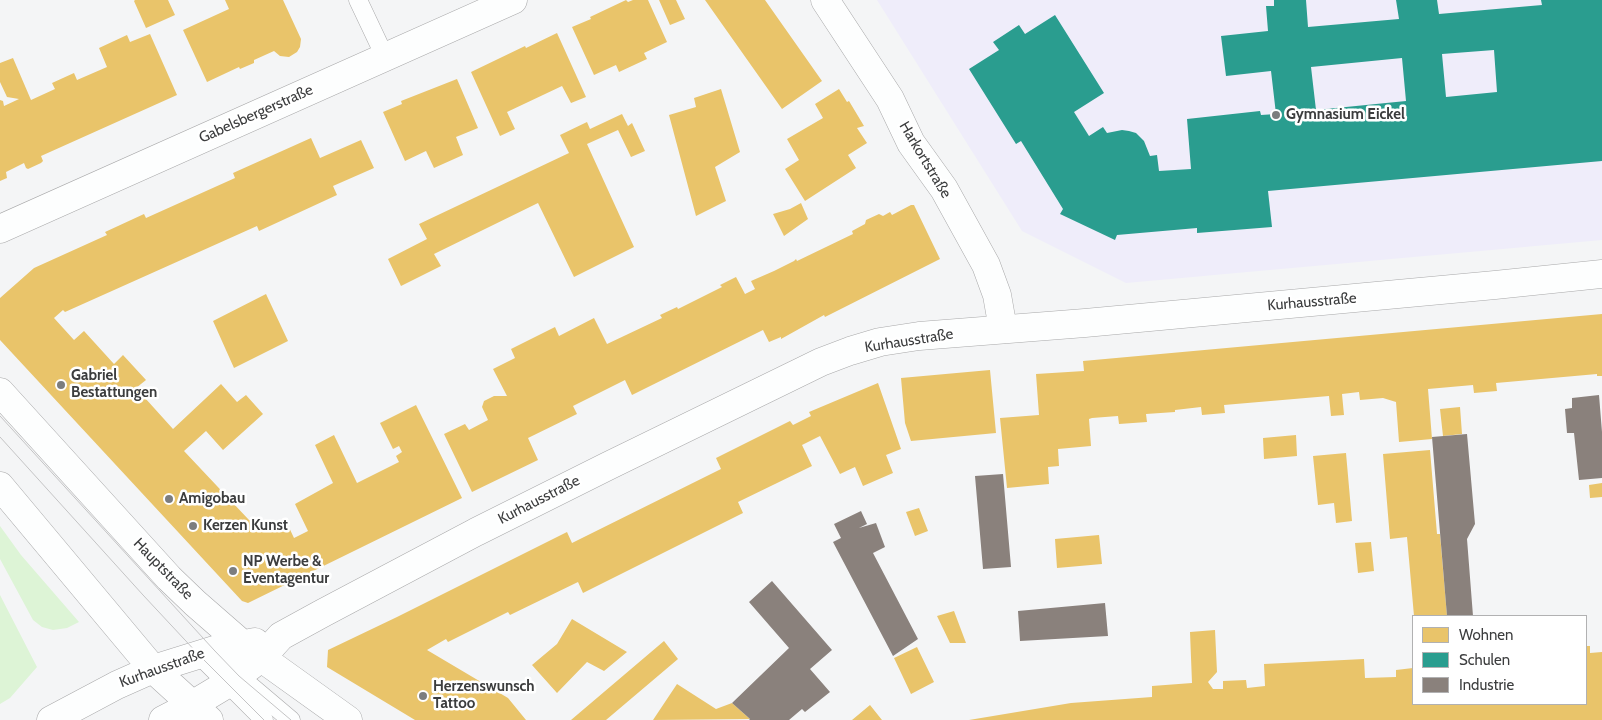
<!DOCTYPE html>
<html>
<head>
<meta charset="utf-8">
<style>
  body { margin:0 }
  #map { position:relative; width:1602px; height:720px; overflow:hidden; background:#f4f5f6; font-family:Cabin,sans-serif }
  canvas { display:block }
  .legend { position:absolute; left:1412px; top:615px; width:175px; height:90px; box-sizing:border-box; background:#fff; border:1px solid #b1b1b2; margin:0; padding:6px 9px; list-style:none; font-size:15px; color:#3c3d3e }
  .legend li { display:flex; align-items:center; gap:10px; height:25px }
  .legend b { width:25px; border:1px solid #b1b1b2 }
</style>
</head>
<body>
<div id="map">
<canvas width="1602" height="720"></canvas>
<ul class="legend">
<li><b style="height:14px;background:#e9c46a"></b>Wohnen</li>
<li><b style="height:14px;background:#2a9d8f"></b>Schulen</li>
<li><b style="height:14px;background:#8a817c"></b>Industrie</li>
</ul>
</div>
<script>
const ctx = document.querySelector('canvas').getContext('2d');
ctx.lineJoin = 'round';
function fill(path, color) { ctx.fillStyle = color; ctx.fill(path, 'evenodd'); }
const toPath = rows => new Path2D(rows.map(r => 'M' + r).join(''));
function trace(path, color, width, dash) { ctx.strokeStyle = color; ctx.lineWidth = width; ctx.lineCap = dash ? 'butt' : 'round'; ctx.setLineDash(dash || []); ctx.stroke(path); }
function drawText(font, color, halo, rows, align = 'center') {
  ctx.font = font + ' Cabin,sans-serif'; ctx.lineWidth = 5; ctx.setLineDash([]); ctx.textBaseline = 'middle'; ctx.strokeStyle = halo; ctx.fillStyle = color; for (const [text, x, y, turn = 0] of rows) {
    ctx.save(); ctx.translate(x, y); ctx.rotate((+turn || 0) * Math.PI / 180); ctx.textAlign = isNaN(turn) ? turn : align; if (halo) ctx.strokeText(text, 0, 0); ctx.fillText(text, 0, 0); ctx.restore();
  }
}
const education = toPath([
  [877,0,1602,0,1602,240,1126,283,1022,231]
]);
const green = toPath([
  [0,526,21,555,79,622,67,628,53,630,42,627,33,620,0,559],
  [0,595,37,667,10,698,0,704]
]);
const homes = toPath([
  [135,0,168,0,175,15,146,28,134,1],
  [225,0,283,0,301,39,300,47,297,52,289,57,280,56,274,51,254,60,254,63,240,69,239,67,207,82,183,30,229,9],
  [626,0,628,2,633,0,648,0,667,42,644,53,647,59,619,72,616,65,594,75,572,27,591,19,590,17],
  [659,0,676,0,685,19,670,25],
  [705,0,765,0,822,81,782,109],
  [557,33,586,97,571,103,562,86,507,112,515,129,500,136,471,72,525,46,526,48],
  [150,34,177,95,41,156,43,161,41,163,28,169,26,168,24,163,6,172,7,178,0,181,0,100,3,101,4,106,19,99,7,97,0,82,0,63,13,58,31,100,55,89,52,83,74,73,77,80,107,67,99,48,127,35,130,42],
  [457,79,478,128,456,137,463,155,434,168,426,151,405,161,383,112,402,104,401,101],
  [721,89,740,152,715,167,726,201,696,216,669,115,696,107,694,98],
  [839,89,847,102,849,101,864,126,857,128,867,143,848,155,856,168,805,201,785,169,799,160,787,139,823,118,815,104],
  [622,114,628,126,632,123,645,151,631,157,618,130,587,144,634,247,574,277,538,203,434,254,441,266,401,286,388,259,427,239,419,224,569,153,560,135,587,122,590,129],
  [311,138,320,158,361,140,374,168,333,186,337,195,259,231,257,226,65,312,63,310,54,318,74,340,84,331,114,364,123,355,146,380,136,388,173,429,221,384,237,402,246,395,263,414,223,450,206,431,184,451,249,520,273,525,285,519,294,538,308,531,295,504,333,483,315,445,334,435,357,483,399,462,396,456,402,452,399,446,393,449,380,423,416,405,462,498,248,603,242,601,0,340,0,298,34,268,107,235,105,232,144,214,146,218,235,178,233,173],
  [801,203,808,219,784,236,773,214,790,209],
  [911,205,914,205,940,259,825,317,824,315,781,339,781,337,769,342,763,330,632,395,625,380,573,406,577,414,528,438,538,460,472,492,444,434,465,424,469,430,488,420,482,407,484,401,494,396,507,396,493,369,515,358,511,349,555,327,559,336,594,318,607,344,662,318,660,315,677,307,678,309,722,287,720,285,736,277,745,294,755,289,751,281,774,271,794,261,796,259,797,261,853,234,852,231,865,224,866,220,879,214,883,216,890,212,892,215],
  [266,294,288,341,234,368,213,321],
  [1602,314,1602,376,1597,376,1597,374,1496,383,1497,391,1474,393,1473,385,1428,389,1432,439,1399,442,1396,402,1383,398,1360,400,1359,392,1342,394,1344,415,1331,416,1329,396,1224,405,1225,413,1202,415,1201,407,1175,410,1175,412,1146,414,1147,422,1119,424,1118,416,1092,418,1089,419,1091,446,1058,449,1059,466,1048,467,1049,484,1007,488,1000,418,1039,415,1036,374,1084,371,1083,361],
  [990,370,996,433,911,441,905,423,901,378],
  [878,383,901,449,886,455,893,473,863,486,855,467,840,474,820,436,802,445,812,466,738,502,743,513,583,593,578,582,510,615,508,612,448,642,446,639,427,650,508,698,526,720,415,720,327,667,328,650,397,617,567,532,572,543,721,469,716,458,790,421,793,425,811,416,809,412],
  [1460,407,1462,434,1443,436,1440,409],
  [1296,435,1297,456,1264,459,1263,438],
  [1430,450,1437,534,1440,534,1447,616,1414,616,1407,537,1390,539,1383,454],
  [1346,453,1352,521,1336,523,1334,503,1318,505,1313,456],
  [1602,483,1602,497,1590,498,1589,485],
  [919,508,928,531,915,536,906,512],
  [1099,535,1102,564,1057,568,1055,539],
  [1371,542,1374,571,1358,573,1355,543],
  [954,611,966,643,950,643,937,616],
  [572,619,627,652,604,671,587,662,557,693,532,665,557,644],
  [1215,630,1217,672,1208,682,1213,689,1223,689,1223,681,1246,680,1247,688,1265,686,1264,664,1364,659,1365,678,1396,677,1396,670,1413,668,1413,704,1586,704,1586,646,1590,646,1590,653,1602,652,1602,720,969,720,1071,703,1152,697,1152,686,1192,683,1190,632],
  [664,641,678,659,606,720,571,720],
  [917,647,934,682,911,694,894,658],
  [677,684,716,709,732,703,750,719,653,720],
  [870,705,882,720,852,720]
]);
const schools = toPath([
  [1274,0,1306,0,1308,27,1399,19,1396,0,1437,0,1439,14,1542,5,1541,0,1602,0,1602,161,1268,191,1272,227,1197,233,1197,228,1117,235,1115,240,1060,214,1063,209,1021,141,1016,144,969,69,999,50,993,42,1019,25,1025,34,1055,15,1104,93,1074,112,1089,136,1103,127,1107,133,1122,130,1129,131,1136,133,1144,141,1150,156,1157,155,1159,171,1191,169,1187,119,1260,111,1261,115,1276,114,1271,71,1226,76,1221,36,1268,31,1266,6,1274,6],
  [1494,50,1497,92,1446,97,1442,54],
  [1402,58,1406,101,1316,110,1311,67]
]);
const industry = toPath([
  [1599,395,1602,432,1602,478,1579,480,1574,433,1567,433,1565,409,1572,408,1572,398],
  [1467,434,1475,524,1467,539,1473,616,1447,616,1432,437],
  [1003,474,1011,567,983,569,975,476],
  [861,511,867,524,859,528,876,523,885,547,873,553,918,639,893,656,833,542,841,538,834,524],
  [772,581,832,650,810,669,830,692,805,712,802,709,789,720,749,720,750,719,732,703,789,648,749,602],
  [1105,603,1108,636,1020,641,1018,611]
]);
const service = toPath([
  [358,0,385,57],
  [214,650,239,676,291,720],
  [199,655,264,720]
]);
const minor = toPath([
  [825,0,890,99,911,143,944,189,986,265,997,295,1003,329],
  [0,229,513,0]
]);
const tertiary = toPath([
  [0,392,169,578,195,603,242,644,348,720],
  [0,486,153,669,209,720],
  [51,720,117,685,153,669,214,650,255,642],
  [163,720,192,705,227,684,261,658,281,636,323,613,476,532,608,466,821,362,850,351,880,342,919,336,1085,323,1495,285,1602,274]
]);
const tram = toPath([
  [0,416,214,650,239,676,291,720],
  [0,437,143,595,199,655,264,720]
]);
const markers = [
  [1276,115,5,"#7c7d7e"],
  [61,385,5,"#7c7d7e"],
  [169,499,5,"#7c7d7e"],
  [193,526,5,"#7c7d7e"],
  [233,571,5,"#7c7d7e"],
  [423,696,5,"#7c7d7e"]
];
const streetNames = [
  ["Gabelsbergerstraße",256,114,-24],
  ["Harkortstraße",925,160,59],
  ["Kurhausstraße",1312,302,-5],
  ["Kurhausstraße",909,341,-9],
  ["Kurhausstraße",539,500,-27],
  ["Hauptstraße",163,569,46],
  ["Kurhausstraße",162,668,-20]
];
const poiNames = [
  ["Gymnasium Eickel",1286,115],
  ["Gabriel",71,376],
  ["Bestattungen",71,393],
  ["Amigobau",179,499],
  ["Kerzen Kunst",203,526],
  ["NP Werbe &",243,562],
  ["Eventagentur",243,579],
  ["Herzenswunsch",433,687],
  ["Tattoo",433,704]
];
fill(education, '#efedfa');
fill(green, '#ddf4d6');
fill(homes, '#e9c46a');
fill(schools, '#2a9d8f');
fill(industry, '#8a817c');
trace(service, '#a8a8a9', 19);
trace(minor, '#a8a8a9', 29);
trace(tertiary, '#a8a8a9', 29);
trace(service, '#fdfefe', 18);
trace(minor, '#fdfefe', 28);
trace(tertiary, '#fdfefe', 28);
trace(tram, '#c4c4c5', 1);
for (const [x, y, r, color] of markers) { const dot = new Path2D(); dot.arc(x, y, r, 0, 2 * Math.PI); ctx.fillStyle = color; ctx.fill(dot); trace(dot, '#fff', 2); }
drawText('15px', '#3c3d3e', '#fff', streetNames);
drawText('bold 15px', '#3c3d3e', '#fff', poiNames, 'left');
</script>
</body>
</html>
